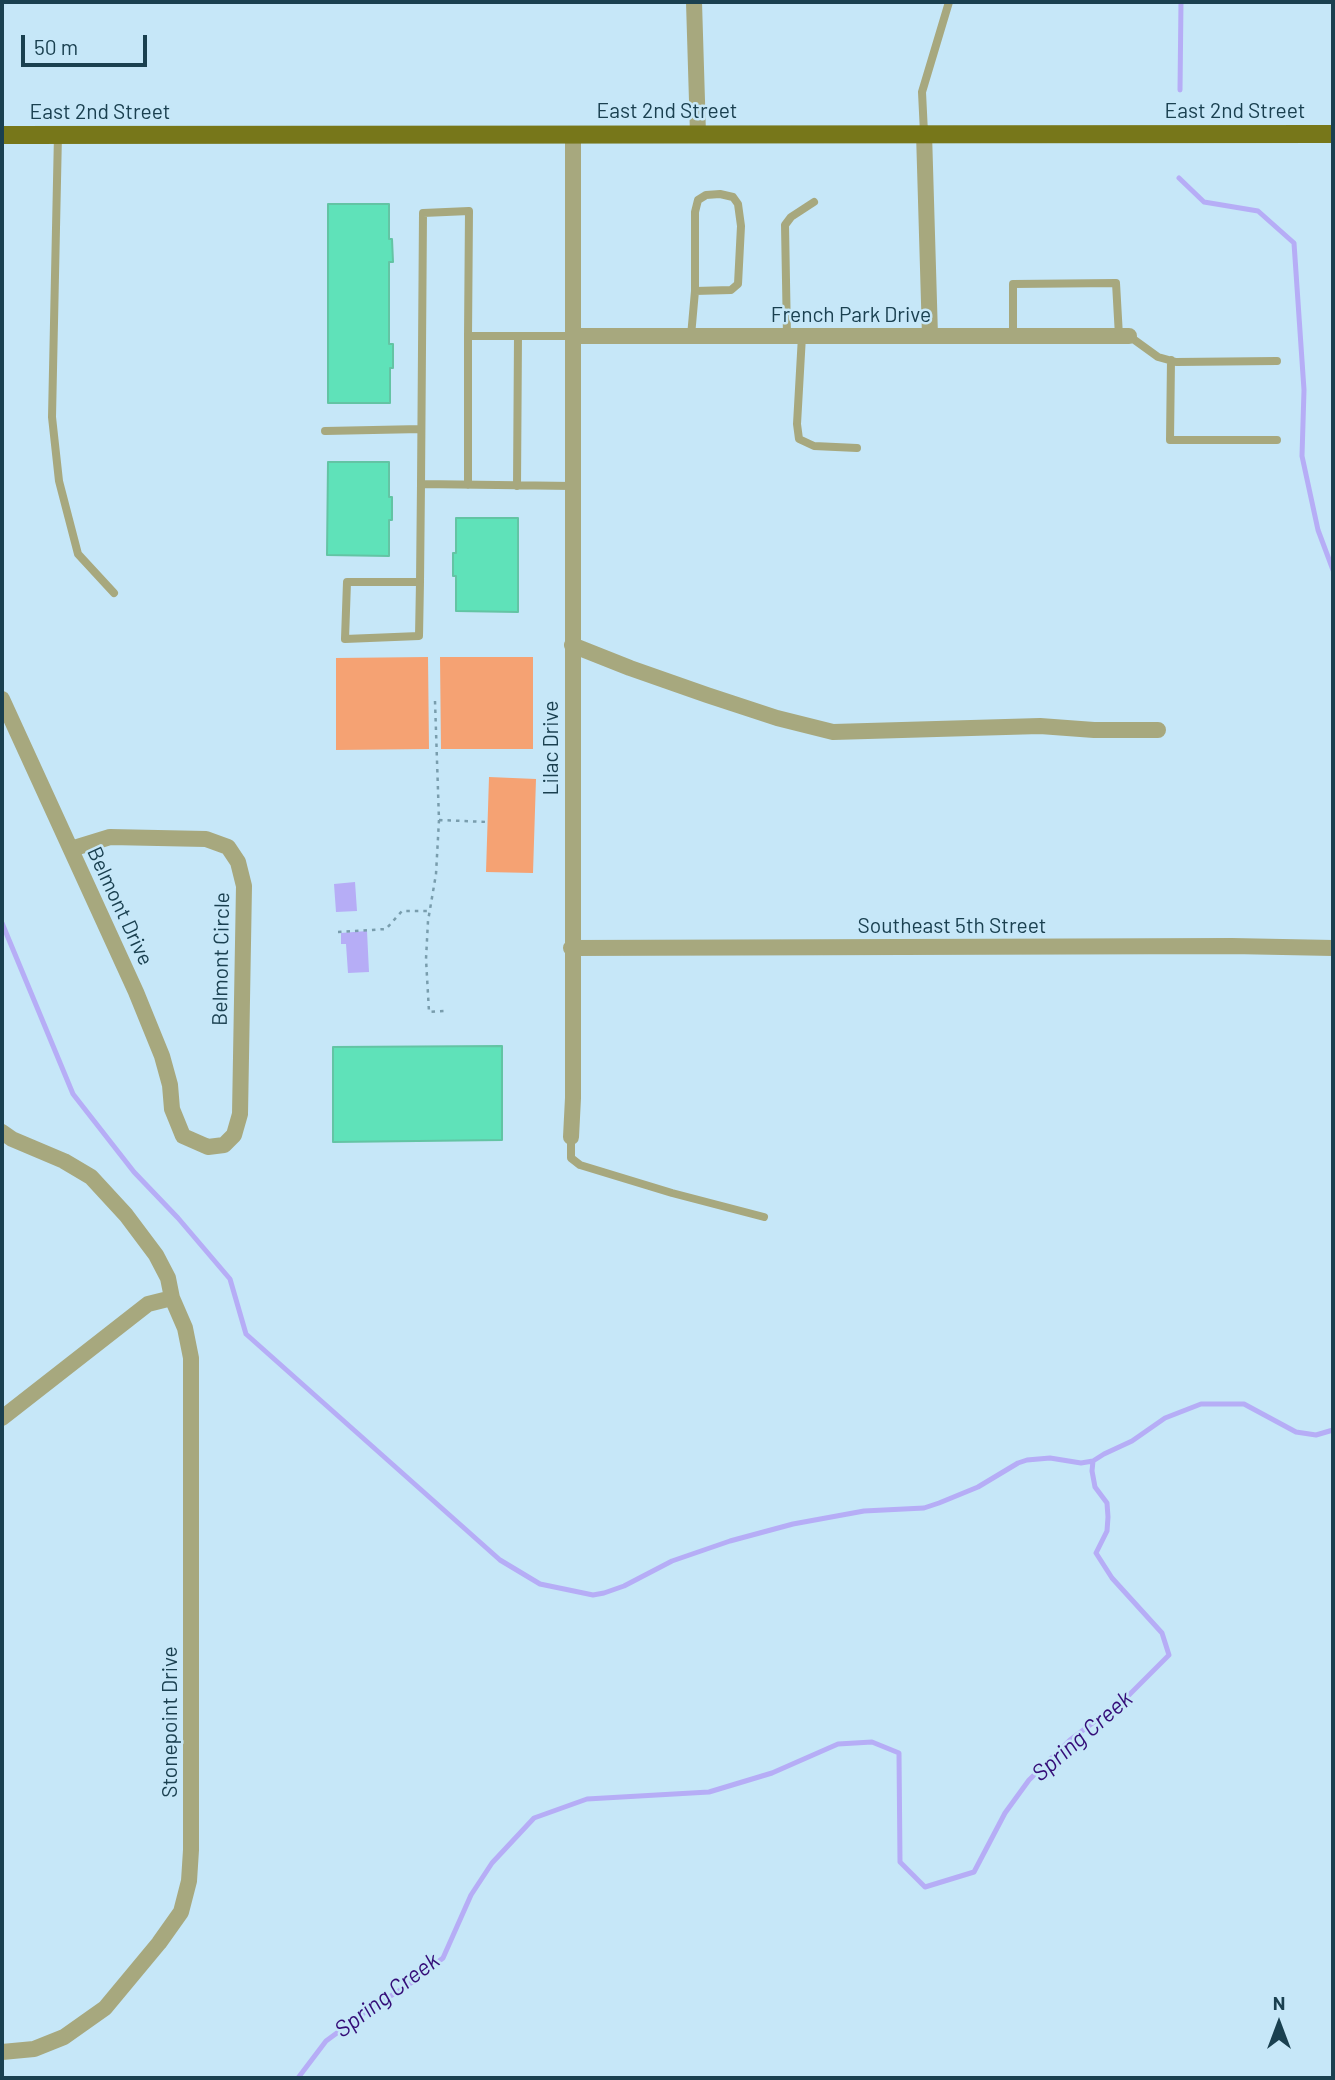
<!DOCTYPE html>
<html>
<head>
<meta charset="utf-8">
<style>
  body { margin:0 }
  #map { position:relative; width:1335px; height:2080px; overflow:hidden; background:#c6e7f8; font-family:Barlow,sans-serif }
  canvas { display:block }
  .frame { position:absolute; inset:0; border:4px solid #1a4050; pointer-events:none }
  .north { position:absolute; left:1244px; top:1989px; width:70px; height:70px; -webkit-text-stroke:5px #c6e7f8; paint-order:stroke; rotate:0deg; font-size:19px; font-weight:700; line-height:28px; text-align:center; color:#1a4050 }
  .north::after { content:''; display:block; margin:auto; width:24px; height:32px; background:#1a4050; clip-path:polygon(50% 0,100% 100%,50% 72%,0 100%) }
  .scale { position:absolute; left:21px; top:35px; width:126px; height:32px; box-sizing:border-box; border:4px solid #1a4050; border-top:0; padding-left:9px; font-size:21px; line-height:24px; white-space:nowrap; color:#1a4050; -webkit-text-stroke:5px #c6e7f8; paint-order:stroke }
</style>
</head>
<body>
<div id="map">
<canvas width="1335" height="2080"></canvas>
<div class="frame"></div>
<div class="north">N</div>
<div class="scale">50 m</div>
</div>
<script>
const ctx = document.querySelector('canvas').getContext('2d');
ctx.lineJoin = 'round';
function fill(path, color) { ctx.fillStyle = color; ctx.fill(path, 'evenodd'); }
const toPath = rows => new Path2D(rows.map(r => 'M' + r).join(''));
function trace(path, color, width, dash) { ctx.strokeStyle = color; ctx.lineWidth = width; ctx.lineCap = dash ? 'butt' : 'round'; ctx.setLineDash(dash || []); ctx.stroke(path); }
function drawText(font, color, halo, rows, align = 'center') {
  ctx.font = font + ' Barlow,sans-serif'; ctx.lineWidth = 5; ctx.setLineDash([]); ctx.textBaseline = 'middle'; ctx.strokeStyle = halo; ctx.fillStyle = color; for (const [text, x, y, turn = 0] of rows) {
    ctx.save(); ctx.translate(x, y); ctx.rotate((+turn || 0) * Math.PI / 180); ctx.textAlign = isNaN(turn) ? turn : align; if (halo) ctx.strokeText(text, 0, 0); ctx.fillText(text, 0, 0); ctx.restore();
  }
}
const green = toPath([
  [428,657,429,749,336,750,336,658],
  [440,657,533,657,533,749,441,749],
  [489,777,536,779,533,873,486,872]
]);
const water = toPath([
  [355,882,357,911,336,912,334,884],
  [367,931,369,972,348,973,346,944,341,944,341,933]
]);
const stream = toPath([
  [1180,90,1181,2],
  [1179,178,1204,202,1258,211,1294,243,1304,390,1302,456,1318,530,1333,570],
  [2,923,73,1094,134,1172,178,1218,230,1279,246,1334,500,1560,540,1584,593,1595,604,1593,624,1586,672,1561,730,1541,793,1524,864,1511,924,1508,939,1503,978,1487,1018,1463,1027,1460,1050,1458,1081,1463,1093,1461],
  [298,2078,326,2041,364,2013,411,1983,443,1958,471,1895,492,1863,534,1818,587,1799,709,1792,772,1773,838,1744,872,1742,899,1753,900,1862,925,1887,974,1872,1005,1813,1029,1780,1070,1740,1126,1698,1169,1655,1162,1633,1112,1578,1096,1553,1107,1531,1108,1517,1107,1503,1095,1487,1092,1471,1093,1461,1104,1454,1132,1441,1165,1418,1201,1404,1244,1404,1296,1432,1316,1435,1333,1430]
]);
const building = toPath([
  [328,204,389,204,389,239,392,239,393,262,389,262,389,344,393,344,393,368,390,368,390,403,328,403,328,204],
  [328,462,389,462,389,497,392,497,392,520,389,520,389,556,327,555,328,462],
  [456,518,518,518,518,612,456,611,456,576,453,576,453,553,456,553,456,518],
  [502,1046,502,1140,333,1142,333,1047,502,1046]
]);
const path = toPath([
  [435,701,439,820,436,874,428,921,426,959,429,1012,444,1011],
  [439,820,488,822],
  [338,932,386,929,402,911,430,911]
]);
const service = toPath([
  [924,133,922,92,949,2],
  [58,134,52,417,59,481,78,554,114,593],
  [468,336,468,485],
  [691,336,695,291,695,212,698,200,706,195,720,194,733,197,738,204,741,226,738,284,731,290,695,291],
  [787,336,785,225,791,217,814,202],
  [802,336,797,424,799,439,814,446,857,448],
  [1013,336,1013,284,1116,283,1119,336],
  [1129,336,1158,357,1176,362,1277,361],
  [1171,360,1170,440,1277,440],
  [325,431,421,429],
  [517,486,518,336],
  [573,486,421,484,423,213,469,211,468,336,574,336],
  [420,582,347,582,345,639,419,636,420,582,421,484],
  [571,1137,571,1158,580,1165,672,1193,764,1217]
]);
const minor = toPath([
  [694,2,698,134],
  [924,133,930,336],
  [574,336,1129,336],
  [572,645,630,668,707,695,777,718,833,732,1040,726,1094,730,1158,730],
  [2,699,136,992,162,1056,170,1085,172,1109,183,1136,208,1147,224,1145,234,1135,240,1114,244,886,238,862,228,847,206,839,110,837,71,849],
  [571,948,1232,946,1333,948],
  [2,1132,12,1139,64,1161,91,1177,126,1215,156,1255,168,1278,172,1298,185,1328,191,1358,191,1850,189,1881,181,1912,159,1943,105,2008,64,2037,34,2049,2,2052],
  [571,1137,573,1098,573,134],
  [2,1418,148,1304,172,1298]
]);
const primary = toPath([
  [2,135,1333,134]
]);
const streetNames = [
  ["East 2nd Street",667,111],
  ["East 2nd Street",1235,111],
  ["East 2nd Street",100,112],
  ["French Park Drive",851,315],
  ["Lilac Drive",551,748,-90],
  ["Belmont Drive",120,906,65],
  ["Southeast 5th Street",952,926],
  ["Belmont Circle",221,959,-89],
  ["Stonepoint Drive",170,1722,-90]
];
const waterNames = [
  ["Spring Creek",1082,1736,-41],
  ["Spring Creek",387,1995,-37]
];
fill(green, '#f5a273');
fill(water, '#b6adf6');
trace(stream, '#b6adf6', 5);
fill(building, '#5fe2b9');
trace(building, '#63c4a4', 2);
trace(path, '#799dad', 2.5, [3.5, 5]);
trace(service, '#a7a87e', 8);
trace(minor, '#a7a87e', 16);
trace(primary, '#77771a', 18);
drawText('21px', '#1a4050', '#c6e7f8', streetNames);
drawText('italic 23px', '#340d78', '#c6e7f8', waterNames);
</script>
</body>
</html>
